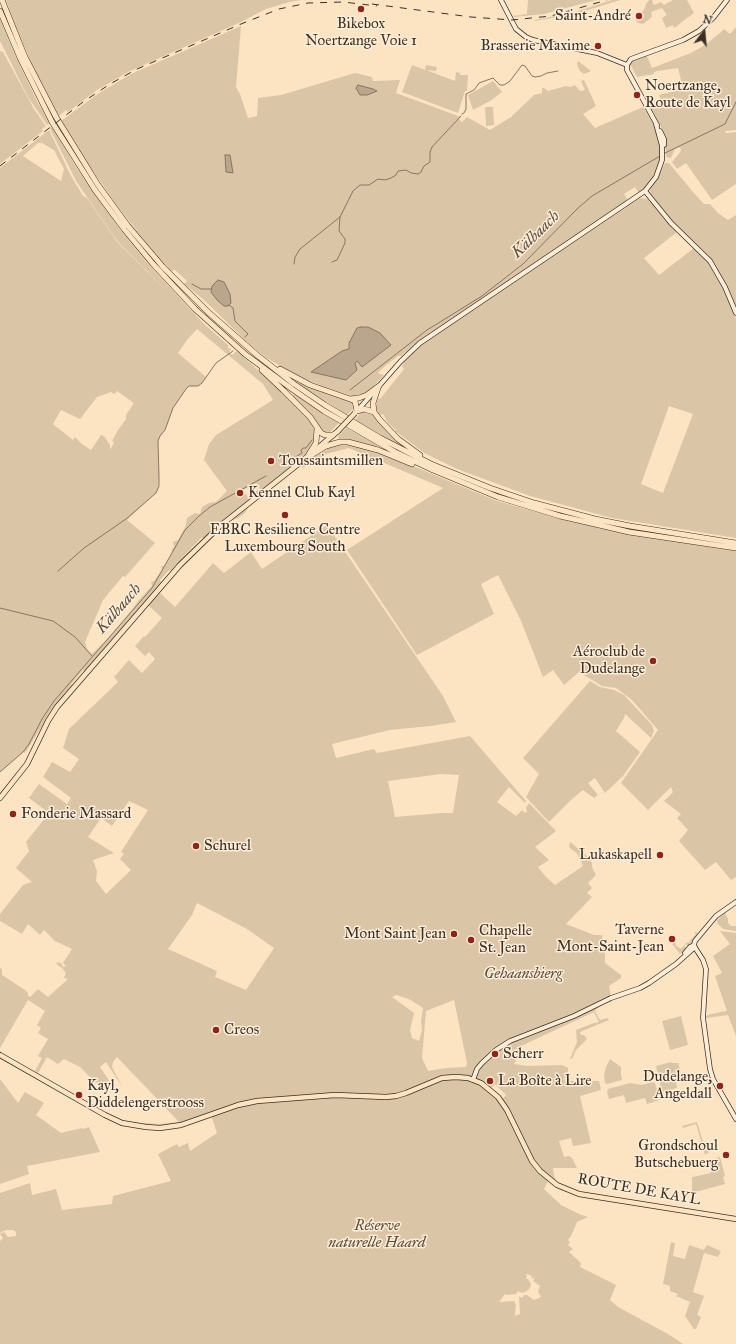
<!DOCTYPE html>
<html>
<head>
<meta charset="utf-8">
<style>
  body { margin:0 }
  #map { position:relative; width:736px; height:1344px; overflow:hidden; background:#fce4c2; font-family:"IM FELL Great Primer",serif }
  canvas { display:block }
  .north { position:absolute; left:684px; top:12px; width:40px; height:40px; -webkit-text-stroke:3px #fdedd7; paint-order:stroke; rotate:16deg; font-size:11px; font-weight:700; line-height:16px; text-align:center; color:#3a2f24 }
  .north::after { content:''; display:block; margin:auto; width:14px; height:18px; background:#3a2f24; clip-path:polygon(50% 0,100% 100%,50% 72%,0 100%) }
</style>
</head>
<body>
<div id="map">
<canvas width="736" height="1344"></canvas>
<div class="north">N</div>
</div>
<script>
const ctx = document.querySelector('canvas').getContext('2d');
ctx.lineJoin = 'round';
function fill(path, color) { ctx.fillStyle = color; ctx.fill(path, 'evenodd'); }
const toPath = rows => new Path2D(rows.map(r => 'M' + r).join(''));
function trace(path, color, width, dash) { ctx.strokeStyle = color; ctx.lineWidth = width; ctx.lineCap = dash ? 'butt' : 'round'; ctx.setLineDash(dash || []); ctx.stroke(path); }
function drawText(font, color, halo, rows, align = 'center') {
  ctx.font = font + ' "IM FELL Great Primer",serif'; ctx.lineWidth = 3; ctx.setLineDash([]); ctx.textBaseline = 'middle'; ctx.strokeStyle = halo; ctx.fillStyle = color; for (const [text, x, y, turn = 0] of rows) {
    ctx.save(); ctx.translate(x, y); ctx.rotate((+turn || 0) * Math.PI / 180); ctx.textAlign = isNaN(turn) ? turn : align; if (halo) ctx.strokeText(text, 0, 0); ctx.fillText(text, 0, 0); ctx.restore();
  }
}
const green = toPath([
  [6,0,301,0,289,2,266,9,239,23,130,71,97,90,68,112,66,110,59,116,36,73,18,33],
  [528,0,596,0,544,14,514,17,513,16,527,14],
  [612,0,620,0,575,14,535,21,535,20,575,12],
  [649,0,652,0,654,5,661,2,664,5,673,0,687,0,694,13,674,28,673,25,666,28,662,18,667,15,662,8,651,12,652,17,643,24,638,23,635,19,644,16,642,11,644,10,646,4],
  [0,19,15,55,37,101,50,123,47,125,28,97,0,41],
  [241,26,236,87,240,94,248,118,257,116,258,98,281,95,355,73,372,77,373,81,400,80,396,93,461,117,459,119,462,122,467,117,490,130,511,117,534,95,542,93,542,88,544,88,548,91,566,86,571,87,575,85,579,90,582,91,585,90,581,81,584,80,596,106,583,114,595,128,643,107,656,128,662,150,661,159,654,178,646,188,639,194,635,187,624,194,628,200,419,341,401,356,398,356,385,366,378,373,384,375,367,393,352,396,328,388,297,376,265,357,245,340,203,299,184,284,187,281,175,270,171,271,141,236,116,204,84,158,61,121,99,93,131,74],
  [736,27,736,130,725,131,726,133,736,132,736,184,712,200,686,163,677,169,672,162,681,151,680,147,675,149,671,158,666,157,665,135,654,113,648,106,662,104,659,95,683,89,678,68,658,71,654,72,654,74,637,77,630,64,633,61,647,56,652,68,691,53,705,45,720,33,724,29,730,34],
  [0,51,3,52,34,109,46,126,42,129,43,131,0,164],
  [578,61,591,71,584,74,579,70,577,64],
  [412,65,425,70,426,65,437,67,436,71,426,70,455,81,456,72,460,73,460,75,468,75,467,91,465,91,458,113,402,92],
  [493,81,502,92,490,101,473,110,468,95],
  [485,107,493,107,494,125,486,126],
  [52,127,76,167,121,231,148,264,203,323,228,345,228,348,231,349,229,352,232,355,237,351,278,388,310,420,315,431,315,438,311,448,292,472,249,506,245,513,238,518,232,520,204,543,204,540,202,537,170,571,169,570,160,580,162,583,85,672,83,670,71,684,72,685,54,707,25,753,23,752,0,772,0,168,49,130,71,176,82,194,82,195,87,198,118,243,172,296,119,243,113,235,76,181,50,129],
  [38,143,42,143,54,150,64,169,61,181,23,156],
  [197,329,263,384,273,400,216,435,209,444,204,460,227,491,216,502,209,503,202,507,200,514,195,513,187,518,186,525,183,531,178,540,173,542,174,547,172,549,172,553,164,566,161,566,162,570,154,581,151,582,152,586,138,601,134,607,111,635,92,654,87,649,85,642,103,600,123,576,125,577,155,543,127,520,156,493,158,490,159,477,158,441,160,436,165,430,173,408,186,389,189,386,198,386,202,383,206,377,178,353,187,340],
  [117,391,134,403,126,415,126,419,118,430,112,441,114,442,110,450,110,445,104,436,101,435,91,450,82,444,75,437,73,440,53,424,61,410,80,419,97,397,111,392,114,394],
  [256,483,260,489,247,496,243,490],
  [665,163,669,163,693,192,704,204,710,204,718,213,728,220,736,215,736,309,726,286,711,260,704,251,674,224,650,194,650,189,660,173],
  [640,198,648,199,650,202,651,201,677,232,644,258,659,275,694,248,696,249,707,260,719,278,736,319,736,538,612,518,530,496,457,469,426,454,395,431,396,430,388,423,383,414,379,415,376,407,378,399,380,399,404,369,402,366,405,359,423,344],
  [669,406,693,414,663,493,641,484],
  [300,382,350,400,354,404,353,409,347,415,299,384],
  [294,394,322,413,339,423,329,433,323,432,292,397],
  [362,411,371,412,403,445,402,447,355,420],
  [346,428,377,445,376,448,339,439,338,436],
  [338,444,352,445,384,454,497,501,568,521,629,534,736,551,736,877,731,880,716,862,705,870,679,841,688,830,677,818,681,814,664,801,673,792,671,787,648,810,621,783,658,730,632,700,616,688,602,686,579,672,564,685,553,670,543,677,521,621,498,575,481,584,494,614,417,655,347,550,443,488,349,448,326,454,303,468,301,465,325,449],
  [327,525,443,696,456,722,430,726,390,730,332,744,336,758,374,749,377,753,470,736,526,801,525,803,509,787,497,802,516,816,522,810,525,813,527,811,526,808,529,803,556,831,535,847,549,860,538,867,546,877,555,885,583,866,577,853,571,849,569,846,570,842,586,855,592,863,592,867,596,875,588,883,592,888,587,893,592,897,566,924,594,935,602,935,605,955,605,963,621,975,621,978,609,986,611,998,605,1000,595,1011,600,1020,608,1018,609,1020,580,1032,581,1035,584,1035,587,1039,576,1050,572,1059,570,1059,577,1042,576,1030,594,1023,599,1022,594,1012,521,1046,522,1049,514,1054,516,1060,514,1064,527,1066,562,1065,568,1068,568,1076,564,1078,565,1081,599,1081,601,1090,580,1096,591,1143,573,1146,571,1138,559,1141,564,1157,569,1156,572,1158,577,1168,553,1168,555,1180,550,1177,544,1189,561,1205,579,1214,588,1217,577,1222,571,1236,568,1240,570,1242,568,1245,573,1249,569,1252,581,1263,580,1267,616,1285,610,1300,618,1307,668,1334,683,1344,0,1344,0,1241,3,1238,0,1234,4,1232,8,1237,16,1236,16,1232,13,1230,6,1230,0,1233,0,1193,30,1183,32,1195,56,1189,62,1210,112,1204,113,1196,171,1181,158,1154,177,1144,179,1147,188,1143,190,1151,217,1133,210,1112,180,1123,161,1125,144,1124,143,1123,161,1124,179,1122,117,1057,113,1062,112,1067,123,1088,106,1062,100,1067,112,1085,102,1091,101,1084,95,1082,80,1067,64,1059,58,1064,47,1057,38,1073,35,1071,42,1058,38,1056,48,1039,38,1033,41,1028,37,1025,45,1011,28,1000,0,1048,0,968,2,969,2,975,25,990,28,993,28,996,30,997,38,989,48,997,68,979,64,978,66,973,62,968,56,964,58,962,61,963,63,967,66,966,63,963,72,949,55,941,44,930,40,935,28,924,22,934,0,921,0,914,23,885,32,882,16,868,29,851,26,842,49,813,29,798,39,784,67,804,71,798,43,777,52,762,70,772,79,759,63,748,69,729,118,682,114,677,129,660,142,673,155,659,149,652,145,656,135,646,144,636,145,637,162,618,148,605,160,593,175,607,213,563,224,573,251,552,262,569],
  [441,774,459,775,453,813,442,813,395,817,388,781],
  [129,801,148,810,121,852,124,854,120,859,131,870,106,894,96,881,97,871,93,860,114,853,88,837,101,818,112,826],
  [197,903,247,929,274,948,246,990,215,977,217,971,168,949,192,915],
  [396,995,409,999,423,1008,421,1021,422,1030,419,1041,412,1038,410,1030,414,1013,392,997],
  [454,1000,467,1063,466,1067,446,1068,428,1071,422,1058,426,1011],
  [495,1084,506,1095,501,1100,490,1089],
  [524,1274,527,1274,532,1276,531,1279,535,1277,533,1281,540,1286,538,1292,541,1297,534,1300,527,1295,524,1295,522,1298,519,1296,520,1314,515,1316,514,1323,516,1305,514,1301,499,1302,505,1294,507,1295,516,1294,518,1291,522,1293,527,1291,530,1288,531,1284,528,1279,526,1279,527,1275],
  [590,681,600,687,614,690,624,695,652,725,654,731,651,738,625,714,624,718,616,731,640,752,623,776,605,793,595,778,588,783,598,795,594,798,583,790,572,799,549,822,526,797,539,774,523,758],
  [725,913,728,919,728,923,731,926,736,926,736,931,723,929,717,923,717,920],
  [720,931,736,933,736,1036,728,1015,706,1018,706,1016,711,1014,727,1011,715,976,722,973,713,956,730,944],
  [694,932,696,932,698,934,688,946,686,944,684,946,686,948,680,954,672,944,675,942,676,946,681,949,687,942,688,943,696,934],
  [681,1016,688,1045,670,1050,662,1021],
  [610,1059,621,1067,621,1074,622,1080,607,1084,605,1083,604,1075,606,1067],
  [671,1062,672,1063,678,1063,683,1079,676,1081,677,1088,662,1092,656,1066],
  [0,1079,18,1103,25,1092,44,1103,36,1115,61,1133,82,1128,83,1129,89,1127,100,1152,27,1166,29,1174,0,1184],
  [652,1082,655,1083,660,1100,647,1104,645,1098,626,1103,624,1095,609,1099,607,1092,608,1089,630,1083,642,1085],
  [697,1122,704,1145,713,1143,713,1144,711,1145,712,1150,705,1155,696,1124,683,1128,682,1126],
  [720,1157,725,1176,723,1177,725,1184,692,1193,692,1177,711,1173,707,1159,713,1159],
  [671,1242,675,1243,673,1256,685,1259,689,1245,704,1250,707,1245,721,1251,718,1257,704,1253,693,1292,704,1296,697,1315,701,1317,696,1329,694,1329,685,1316,690,1302,676,1296,678,1294,670,1291,670,1286,663,1284]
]);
const water = toPath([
  [358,85,373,89,377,91,367,95,360,95,356,88,358,85],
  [225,155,230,155,233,173,226,172,225,155],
  [218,280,224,282,230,294,231,303,228,306,224,306,217,300,211,292,212,286,218,280],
  [361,327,368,327,380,333,391,345,362,367,357,361,355,363,357,370,346,380,311,372,342,351,349,349,349,343,357,328,361,327]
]);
const stream = toPath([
  [462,114,464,113,466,109,466,94,474,90,479,83,493,78,500,85,504,85,510,81,522,65,525,66,532,76,535,77,541,76,547,73,558,71],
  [663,154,725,124,736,102],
  [332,262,337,260,345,243,345,239,339,231,340,217],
  [294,264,295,257,300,249,340,217,353,191,360,185,369,185,378,179,385,180,391,178,396,175,398,171,406,170,411,173,418,174,421,172,424,166,430,162,430,152,432,147,461,116],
  [192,284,201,289,211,289],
  [229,305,233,308,235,321,248,334,245,337],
  [350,390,427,330,482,296,523,264,577,209,592,196,660,156],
  [286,463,302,453,301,450,303,448,306,448,312,440],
  [58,571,84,548,126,519,156,493,159,486,159,477,158,441,160,436,165,430,173,408,186,389,189,386,198,386,202,383,216,363,233,351],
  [0,608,53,621,75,637,92,656],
  [0,772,23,752,29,744,42,719,54,701,152,588,185,530,199,516,210,507,266,476]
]);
const secondary = toPath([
  [501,0,516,29,526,37,533,40,597,53,627,65],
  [627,65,631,59,683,40,699,31,713,18,727,0],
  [627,65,627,70,657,125],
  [660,131,664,139,664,145],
  [645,191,671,223,710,261,725,287,736,313],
  [357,411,401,361,420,343,645,191,656,177,662,160,662,146,656,124],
  [694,946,703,960,706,969,703,1018,710,1069,713,1079,736,1119],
  [685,953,690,947,694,945,695,941,716,916,736,902],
  [473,1080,477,1069,482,1063,496,1050,510,1041,574,1016,611,998,640,988,649,983,676,964,695,947]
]);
const primary = toPath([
  [0,798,27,764,48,721,57,707,180,565,220,526,306,458,338,431],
  [0,1055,105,1115,122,1123,146,1127,160,1128,181,1125,238,1105,257,1101,335,1095,386,1097,396,1096,406,1093,442,1078,456,1077,468,1078,481,1083,498,1097,507,1110,532,1161,540,1171,557,1185,579,1194,736,1219]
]);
const motorway = toPath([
  [2,0,25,57,56,117,98,185,128,226,163,267,208,312,257,355,294,384,325,405,380,438,431,464,490,488,534,503,595,519,630,526,736,543],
  [0,11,21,60,52,122,95,190,124,229,153,264,195,309,245,354,292,389,324,411,395,452,433,470,498,497,560,516,595,524,629,532,736,548],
  [280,369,310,385,350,399,359,398,367,395,379,386],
  [262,370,283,390,310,417,321,433,325,435,333,435],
  [350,399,355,401,357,411,364,409,374,412,380,420,398,439,420,455],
  [374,412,373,403,378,388],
  [309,454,316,443,317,429],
  [306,458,326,446,340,442,348,442,378,450,412,464]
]);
const rail = toPath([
  [372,4,471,17,512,20,551,16,607,0],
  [0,166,83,102,110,84,137,69,241,24,279,9,308,3,343,2,377,6]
]);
const primaryBridge = toPath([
  [338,431,355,413]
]);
const markers = [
  [361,9,4,"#8f2418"],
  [639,16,4,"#8f2418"],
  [598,46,4,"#8f2418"],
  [637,95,4,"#8f2418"],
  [271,461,4,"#8f2418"],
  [240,493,4,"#8f2418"],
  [285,515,4,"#8f2418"],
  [653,661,4,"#8f2418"],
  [13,814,4,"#8f2418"],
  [196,846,4,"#8f2418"],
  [660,855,4,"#8f2418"],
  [454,934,4,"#8f2418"],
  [672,939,4,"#8f2418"],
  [471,940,4,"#8f2418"],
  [216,1030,4,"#8f2418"],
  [495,1054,4,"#8f2418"],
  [490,1081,4,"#8f2418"],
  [720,1086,4,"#8f2418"],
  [79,1095,4,"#8f2418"],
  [726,1155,4,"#8f2418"]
];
const poiNames = [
  ["Saint-André",631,16,"right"],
  ["Bikebox",361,24,"center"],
  ["Noertzange Voie 1",361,41,"center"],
  ["Brasserie Maxime",590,46,"right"],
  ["Noertzange,",645,86],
  ["Route de Kayl",645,103],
  ["Toussaintsmillen",279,461],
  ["Kennel Club Kayl",248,493],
  ["EBRC Resilience Centre",285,530,"center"],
  ["Luxembourg South",285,547,"center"],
  ["Aéroclub de",645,652,"right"],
  ["Dudelange",645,669,"right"],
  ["Fonderie Massard",21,814],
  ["Schurel",204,846],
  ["Lukaskapell",652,855,"right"],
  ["Taverne",664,930,"right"],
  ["Mont-Saint-Jean",664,947,"right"],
  ["Chapelle",479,931],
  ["St. Jean",479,948],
  ["Mont Saint Jean",446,934,"right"],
  ["Creos",224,1030],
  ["Scherr",503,1054],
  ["Dudelange,",712,1077,"right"],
  ["Angeldall",712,1094,"right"],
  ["La Boîte à Lire",498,1081],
  ["Kayl,",87,1086],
  ["Diddelengerstrooss",87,1103],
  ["Grondschoul",718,1146,"right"],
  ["Butschebuerg",718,1163,"right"]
];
const parkNames = [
  ["Gehaansbierg",523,974],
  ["Réserve",377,1226],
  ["naturelle Haard",377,1243]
];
const streetNames = [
  ["ROUTE DE KAYL",639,1190,10]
];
const waterNames = [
  ["Kälbaach",536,235,-44],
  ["Kälbaach",119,609,-49]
];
fill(green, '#dbc5a7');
fill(water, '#baa68c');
trace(water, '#877662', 1);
trace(stream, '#877662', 1);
trace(secondary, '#3a2f24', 5.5);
trace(primary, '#3a2f24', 6);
trace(motorway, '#3a2f24', 6);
trace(secondary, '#fdedd7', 4);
trace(primary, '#fce4c2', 4.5);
trace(motorway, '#fce4c2', 5);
trace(rail, '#3a2f24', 1, [7, 7]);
trace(primaryBridge, '#3a2f24', 6, []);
trace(primaryBridge, '#fce4c2', 4.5);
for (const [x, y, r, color] of markers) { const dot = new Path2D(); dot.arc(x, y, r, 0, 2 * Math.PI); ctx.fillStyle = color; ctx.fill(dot); trace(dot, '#fdedd7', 1.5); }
drawText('15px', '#3a2f24', '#fdedd7', poiNames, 'left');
drawText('italic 15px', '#5a4d3e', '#fdedd7', parkNames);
drawText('15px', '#3a2f24', '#fdedd7', streetNames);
drawText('italic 16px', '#5a4d3e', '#fdedd7', waterNames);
</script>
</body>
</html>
